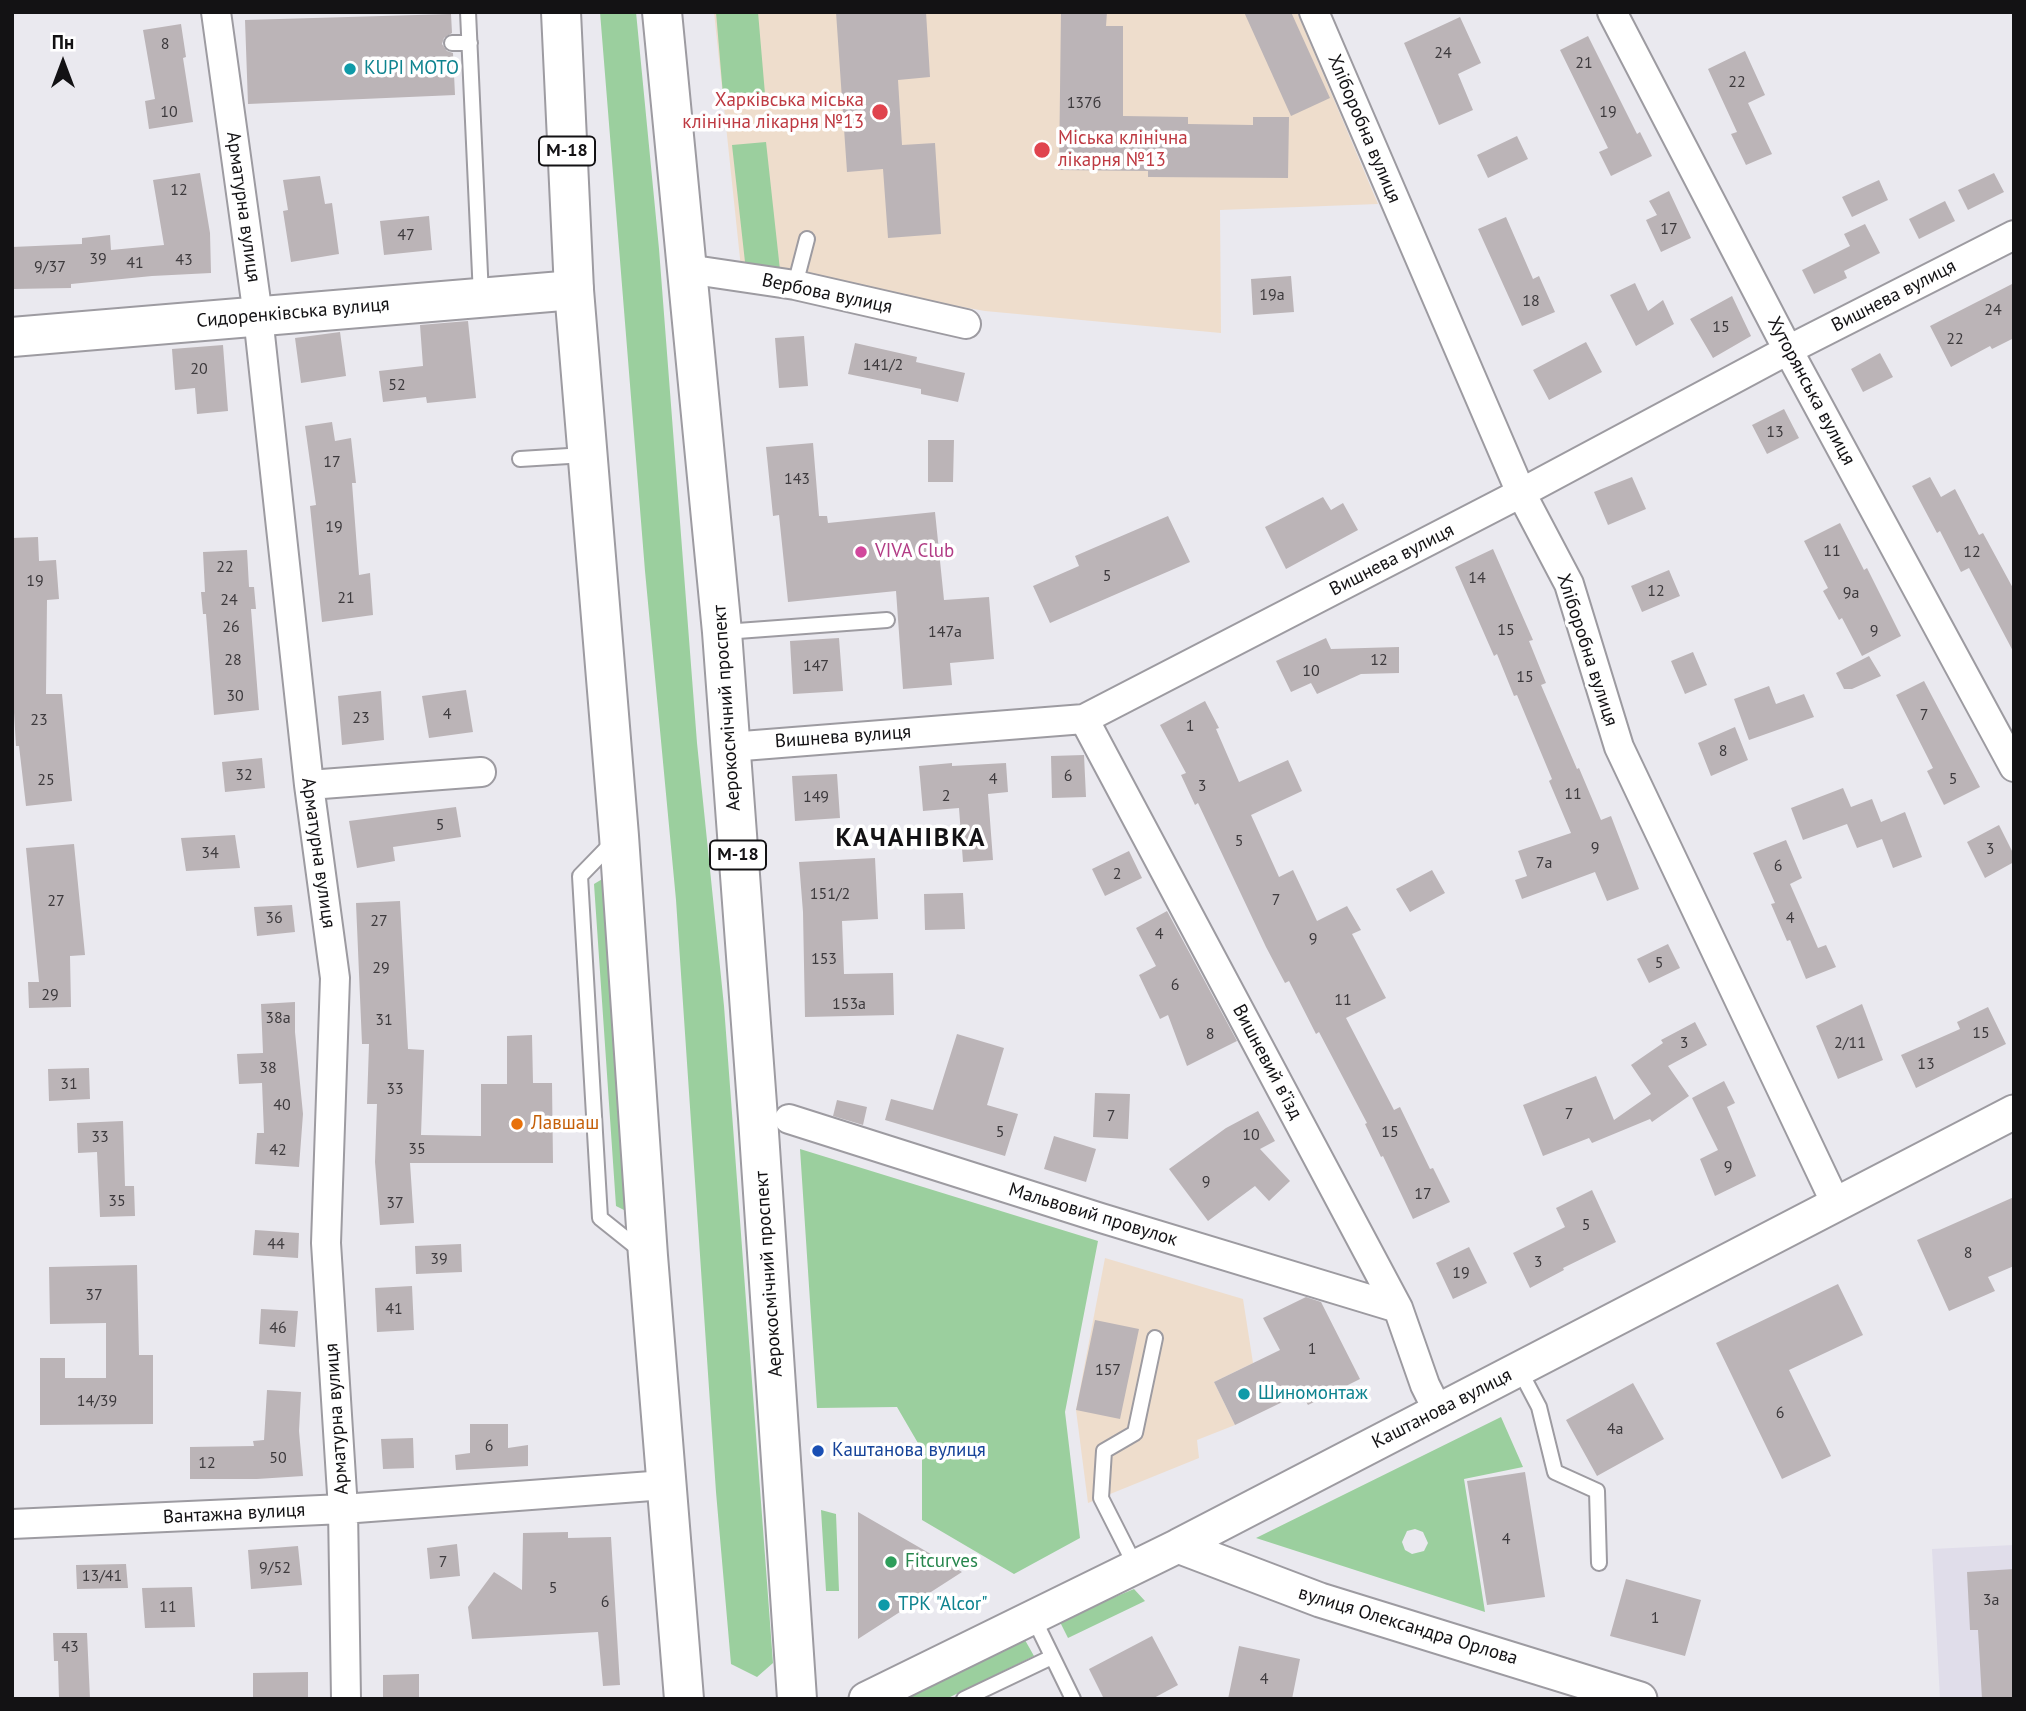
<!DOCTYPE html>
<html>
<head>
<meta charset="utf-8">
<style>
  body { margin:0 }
  #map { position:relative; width:2026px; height:1711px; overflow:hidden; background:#eae9ef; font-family:"PT Sans",sans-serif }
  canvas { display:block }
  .frame { position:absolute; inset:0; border:14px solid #131214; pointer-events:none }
  .north { position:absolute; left:28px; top:28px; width:70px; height:70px; -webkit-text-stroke:5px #fff; paint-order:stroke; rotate:0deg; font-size:19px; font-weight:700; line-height:28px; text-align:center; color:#131214 }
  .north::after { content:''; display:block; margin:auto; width:24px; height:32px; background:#131214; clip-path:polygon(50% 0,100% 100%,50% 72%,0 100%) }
</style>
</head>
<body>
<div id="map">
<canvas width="2026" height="1711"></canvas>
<div class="frame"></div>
<div class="north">Пн</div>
</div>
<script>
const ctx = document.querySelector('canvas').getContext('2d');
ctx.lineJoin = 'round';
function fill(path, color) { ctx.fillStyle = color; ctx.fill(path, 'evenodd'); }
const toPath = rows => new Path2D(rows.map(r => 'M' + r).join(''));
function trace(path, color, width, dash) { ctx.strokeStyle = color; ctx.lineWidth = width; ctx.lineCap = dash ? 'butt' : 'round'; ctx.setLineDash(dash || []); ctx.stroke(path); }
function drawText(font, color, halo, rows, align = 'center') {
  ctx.font = font + ' "PT Sans",sans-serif'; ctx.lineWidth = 7; ctx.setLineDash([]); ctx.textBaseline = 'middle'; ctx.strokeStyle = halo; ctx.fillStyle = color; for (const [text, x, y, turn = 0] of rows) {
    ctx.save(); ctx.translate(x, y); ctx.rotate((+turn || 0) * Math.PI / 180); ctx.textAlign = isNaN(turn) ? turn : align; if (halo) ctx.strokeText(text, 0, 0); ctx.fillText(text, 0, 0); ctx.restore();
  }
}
const built = toPath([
  [2014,1545,2014,1699,1940,1699,1932,1549]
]);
const medical = toPath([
  [714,12,1297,12,1378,204,1220,210,1221,333,985,311,741,268],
  [1105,1258,1243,1299,1253,1363,1214,1382,1235,1425,1197,1440,1199,1458,1088,1503,1076,1410]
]);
const green = toPath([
  [600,12,636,12,659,249,697,743,724,1006,773,1663,757,1677,731,1664,716,1492,676,900,645,571],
  [716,12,758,12,765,94,723,95],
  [766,142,780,270,745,262,732,145],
  [604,878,626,1211,616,1206,594,884],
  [800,1149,1098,1241,1065,1412,1080,1538,1014,1574,922,1520,922,1450,897,1407,817,1408],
  [1501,1417,1523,1467,1464,1479,1485,1612,1256,1538],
  [1415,1529,1423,1532,1428,1543,1424,1551,1412,1554,1405,1550,1402,1542,1407,1531],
  [821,1510,836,1514,839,1591,826,1591],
  [1134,1589,1145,1601,1068,1638,1059,1620],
  [1021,1633,1034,1656,946,1699,893,1699]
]);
const building = toPath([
  [836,12,926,12,930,77,898,80,902,145,935,143,941,234,888,238,883,169,847,172],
  [1061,12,1107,12,1106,26,1123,26,1123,116,1188,117,1188,124,1253,125,1253,117,1289,117,1288,178,1148,177,1148,171,1059,170],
  [1244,12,1291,12,1330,98,1291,116],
  [451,14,452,33,444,38,442,44,447,51,453,53,455,95,248,104,245,20],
  [1460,17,1481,63,1458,74,1473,110,1439,125,1404,43],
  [181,24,186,57,183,58,193,122,149,129,145,101,155,99,143,30],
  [1588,36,1637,134,1640,132,1652,156,1611,176,1599,152,1608,148,1560,50],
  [1745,51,1765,95,1748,103,1772,154,1746,165,1731,134,1737,132,1708,69],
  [1517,136,1528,159,1488,178,1477,155],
  [200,173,210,233,211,273,152,276,71,284,71,288,12,289,12,247,82,244,82,238,110,235,111,250,164,245,153,180],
  [1994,173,2004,192,1968,210,1958,190],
  [320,176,325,204,332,203,339,254,291,262,283,211,288,210,283,180],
  [1879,180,1888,200,1852,217,1842,197],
  [1669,191,1691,238,1661,252,1646,220,1657,215,1649,201],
  [1945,201,1955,221,1919,239,1909,219],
  [429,216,432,250,384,255,380,221],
  [1506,217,1533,279,1539,276,1555,312,1522,326,1478,229],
  [1865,224,1880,253,1844,271,1847,278,1814,294,1802,270,1850,246,1844,234],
  [1291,276,1294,312,1253,315,1251,279],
  [1635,283,1648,311,1663,300,1674,324,1636,346,1610,295],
  [2014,283,2014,338,1992,349,1990,346,1951,367,1930,326],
  [1732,296,1751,336,1713,358,1690,319],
  [468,321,476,398,427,403,426,397,383,402,379,371,423,366,420,325],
  [340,332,346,376,301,383,295,338],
  [804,336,808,386,779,388,775,338],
  [1586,342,1602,372,1549,400,1533,370],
  [855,343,917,357,916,362,965,373,958,402,921,394,921,389,848,374],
  [223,345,228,411,197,414,195,388,175,390,172,349],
  [1880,353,1893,377,1863,392,1851,369],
  [1784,409,1799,438,1767,454,1752,425],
  [332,422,335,441,351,438,356,483,352,483,359,575,370,573,373,615,322,622,310,506,316,505,305,426],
  [928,440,954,440,953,482,928,482],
  [813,443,819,516,827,516,828,523,935,512,944,600,989,597,994,659,950,663,952,685,903,689,896,591,788,602,779,515,773,516,766,447],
  [1632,477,1646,509,1608,525,1594,492],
  [1930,477,1941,497,1955,489,1979,535,1983,533,2014,590,2014,653,1969,568,1961,572,1940,531,1937,533,1912,486],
  [1323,497,1331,510,1343,503,1358,530,1286,569,1265,527],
  [1168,516,1190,562,1050,623,1033,586,1079,566,1075,556],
  [1840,523,1864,570,1867,568,1901,636,1862,656,1842,618,1839,620,1823,591,1828,588,1804,541],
  [38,537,39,561,56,560,59,599,47,600,46,694,62,694,72,801,26,806,19,746,16,746,13,696,12,538],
  [1493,549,1533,640,1529,641,1546,683,1541,685,1577,769,1579,768,1601,820,1611,816,1639,889,1607,901,1595,872,1522,899,1515,880,1527,876,1518,851,1571,833,1549,781,1552,779,1517,695,1514,696,1497,654,1494,656,1455,567],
  [247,550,249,587,254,587,256,609,251,609,259,710,214,715,206,614,203,614,201,592,205,592,203,552],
  [1669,570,1680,596,1642,612,1631,586],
  [839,638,843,691,793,694,790,641],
  [1326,638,1331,649,1399,647,1399,673,1361,674,1317,694,1311,683,1291,692,1276,661],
  [1693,652,1707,685,1685,694,1671,661],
  [1869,656,1881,676,1852,689,1844,689,1836,673],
  [1924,681,1980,787,1944,805,1927,771,1933,768,1896,695],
  [1769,686,1776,704,1804,694,1814,717,1749,740,1734,699],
  [466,690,473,732,429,738,422,696],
  [381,691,384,740,342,745,338,696],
  [1205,701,1219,728,1216,729,1239,782,1288,760,1302,791,1251,815,1279,877,1293,870,1317,921,1347,906,1361,930,1352,934,1386,998,1346,1018,1394,1110,1400,1107,1430,1169,1433,1168,1450,1202,1413,1219,1383,1156,1381,1157,1365,1124,1367,1123,1319,1032,1316,1034,1289,981,1285,983,1266,947,1198,803,1195,805,1181,775,1186,773,1160,725],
  [1735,727,1748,760,1711,776,1698,743],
  [1084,755,1086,797,1052,798,1051,756],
  [262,758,265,788,225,792,222,762],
  [952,763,952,766,1006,763,1008,792,988,794,993,860,963,862,959,808,923,811,919,766],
  [837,774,840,818,795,821,792,776],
  [1843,788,1851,807,1872,799,1881,822,1905,812,1922,857,1893,868,1882,839,1857,848,1847,824,1803,840,1791,808],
  [456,807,461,837,393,847,395,861,357,868,349,821],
  [1999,825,2014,855,2014,862,1985,878,1967,842],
  [235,835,240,868,186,871,181,838],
  [1786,840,1802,878,1790,884,1818,948,1826,945,1836,967,1806,979,1790,940,1787,941,1771,904,1775,903,1753,853],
  [74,844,85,955,70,956,71,1007,29,1008,28,982,39,982,26,848],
  [1129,851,1142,878,1105,896,1092,869],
  [875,858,878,919,842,921,844,974,893,973,894,1015,805,1017,803,912,799,862],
  [1432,870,1445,893,1410,912,1396,889],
  [963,893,965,929,925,930,924,894],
  [400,901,408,1049,424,1050,421,1135,481,1136,481,1084,507,1084,507,1036,532,1035,533,1083,552,1083,553,1163,410,1163,414,1223,380,1225,375,1162,377,1104,367,1104,369,1044,362,1044,356,903],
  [292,905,295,932,257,936,254,907],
  [1167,911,1237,1041,1187,1066,1168,1015,1160,1019,1139,975,1156,966,1136,928],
  [1668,944,1680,968,1649,983,1637,959],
  [295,1002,295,1032,303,1114,299,1167,255,1164,257,1133,264,1133,262,1083,239,1084,237,1054,263,1053,261,1004],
  [1862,1004,1883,1060,1838,1079,1816,1026],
  [1988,1007,2006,1044,1916,1088,1901,1055,1960,1029,1957,1022],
  [1695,1022,1707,1045,1668,1066,1689,1096,1652,1122,1650,1119,1592,1143,1589,1138,1543,1156,1523,1105,1596,1076,1614,1120,1651,1094,1631,1065,1663,1043,1661,1040],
  [957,1034,1004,1048,987,1105,1018,1114,1005,1156,885,1120,891,1099,933,1110],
  [89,1068,90,1099,49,1101,48,1069],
  [1724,1081,1735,1103,1727,1107,1756,1176,1715,1196,1700,1159,1718,1150,1692,1098],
  [1095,1093,1130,1094,1128,1139,1093,1137],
  [837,1100,867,1107,863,1125,833,1116],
  [1258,1111,1275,1141,1260,1149,1290,1181,1269,1201,1255,1186,1208,1221,1169,1169,1226,1128],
  [123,1121,125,1186,134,1186,135,1216,100,1217,97,1152,78,1153,77,1123],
  [1054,1136,1096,1149,1086,1182,1044,1169],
  [1592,1190,1616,1242,1563,1268,1564,1270,1530,1288,1513,1253,1565,1227,1556,1208],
  [2014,1197,2014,1266,1988,1277,1995,1291,1949,1311,1917,1240],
  [255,1230,299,1233,298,1258,253,1255],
  [461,1244,462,1272,416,1274,415,1246],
  [1469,1247,1487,1283,1453,1299,1436,1263],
  [137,1265,139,1355,153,1355,153,1424,40,1425,40,1358,65,1358,65,1378,106,1378,106,1323,50,1324,49,1267],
  [1838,1284,1863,1335,1789,1370,1831,1456,1782,1479,1716,1343],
  [412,1286,414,1330,377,1332,375,1288],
  [1306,1297,1321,1302,1360,1379,1308,1405,1301,1393,1235,1425,1214,1382,1280,1350,1263,1318],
  [261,1309,298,1311,295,1347,259,1344],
  [1095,1320,1139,1329,1120,1419,1076,1410],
  [1633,1383,1664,1439,1597,1476,1566,1420],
  [267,1390,301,1392,299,1431,303,1476,257,1479,190,1479,190,1447,254,1446,253,1441,264,1440],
  [470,1424,508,1424,508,1448,528,1445,528,1466,456,1470,455,1455,470,1453],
  [413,1438,414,1468,383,1469,381,1439],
  [1525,1472,1545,1597,1487,1605,1467,1481],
  [858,1512,962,1572,858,1639],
  [568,1532,568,1538,611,1537,620,1685,603,1686,598,1632,472,1639,468,1607,494,1572,522,1590,523,1533],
  [457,1544,460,1576,430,1579,427,1548],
  [298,1546,302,1585,251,1589,248,1550],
  [126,1564,128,1588,77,1589,76,1565],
  [2014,1569,2014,1699,1982,1699,1978,1630,1970,1630,1967,1572],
  [1626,1579,1701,1600,1685,1656,1610,1636],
  [192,1587,195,1627,145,1628,142,1588],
  [53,1633,87,1633,90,1699,59,1699,58,1661,54,1661],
  [1152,1636,1178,1685,1152,1699,1104,1699,1089,1669],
  [1239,1646,1300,1659,1292,1699,1228,1699],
  [308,1672,308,1699,253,1699,253,1673],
  [419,1674,419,1699,383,1699,383,1675]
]);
const service = toPath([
  [468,12,481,296],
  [452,43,470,43],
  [795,285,807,239],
  [520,459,585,455],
  [724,632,887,620],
  [613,842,580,876,600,1218,640,1250],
  [1519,1369,1539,1407,1555,1472,1597,1491,1599,1563],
  [1136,1567,1101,1498,1104,1451,1135,1433,1155,1338],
  [1033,1617,1073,1699],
  [964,1699,1052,1657]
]);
const minor = toPath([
  [216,12,258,316,309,785,335,978,326,1243,343,1509,346,1699],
  [1314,12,1521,493,1569,584,1619,747,1837,1206],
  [1612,12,1788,350,2014,767],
  [687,269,795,285,966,324],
  [1084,719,1398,1308,1425,1385,1438,1411],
  [730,747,1084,719,1521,493,1788,350,2014,235],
  [309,785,481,772],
  [789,1119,1101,1218,1398,1308],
  [12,1524,343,1509,665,1485]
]);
const tertiary = toPath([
  [1178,1546,1320,1600,1640,1699],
  [866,1699,1178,1546,2014,1112]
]);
const secondary = toPath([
  [12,337,574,290]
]);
const primary = toPath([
  [561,12,574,290,619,836,648,1256,684,1699],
  [662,12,722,632,758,1118,797,1699]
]);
const markers = [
  [350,69,7,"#0f9aa8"],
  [880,112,9,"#e0444e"],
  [1042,150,9,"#e0444e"],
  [861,552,7,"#d1479c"],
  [517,1124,7,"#e8710a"],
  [1244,1394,7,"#0f9aa8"],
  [818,1451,7,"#1a4fb4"],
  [891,1562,7,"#2e9e5b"],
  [884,1605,7,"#0f9aa8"]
];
const numberNames = [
  ["8",165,44],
  ["24",1443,53],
  ["21",1584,63],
  ["22",1737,82],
  ["137б",1084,103],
  ["10",169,112],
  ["19",1608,112],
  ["12",179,190],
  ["17",1669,229],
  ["47",406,235],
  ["39",98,259],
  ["43",184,260],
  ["41",135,263],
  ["9/37",50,267],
  ["19а",1272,295],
  ["18",1531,301],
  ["24",1993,310],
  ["15",1721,327],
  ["22",1955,339],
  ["141/2",883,365],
  ["20",199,369],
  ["52",397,385],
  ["13",1775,432],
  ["17",332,462],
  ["143",797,479],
  ["19",334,527],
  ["11",1832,551],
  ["12",1972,552],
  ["22",225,567],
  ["5",1107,576],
  ["14",1477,578],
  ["19",35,581],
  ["12",1656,591],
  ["9а",1851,593],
  ["21",346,598],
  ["24",229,600],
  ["26",231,627],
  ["15",1506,630],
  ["9",1874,631],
  ["147а",945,632],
  ["28",233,660],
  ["12",1379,660],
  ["147",816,666],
  ["10",1311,671],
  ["15",1525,677],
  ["30",235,696],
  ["4",447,714],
  ["7",1924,715],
  ["23",361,718],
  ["23",39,720],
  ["1",1190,726],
  ["8",1723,751],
  ["32",244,775],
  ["6",1068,776],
  ["4",993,779],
  ["5",1953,779],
  ["25",46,780],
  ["3",1202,786],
  ["11",1573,794],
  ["2",946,796],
  ["149",816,797],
  ["5",440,825],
  ["5",1239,841],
  ["9",1595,848],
  ["3",1990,849],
  ["34",210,853],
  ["7а",1544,863],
  ["6",1778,866],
  ["2",1117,874],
  ["151/2",830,894],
  ["7",1276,900],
  ["27",56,901],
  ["36",274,918],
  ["4",1790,918],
  ["27",379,921],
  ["4",1159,934],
  ["9",1313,939],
  ["153",824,959],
  ["5",1659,963],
  ["29",381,968],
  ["6",1175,985],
  ["29",50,995],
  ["11",1343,1000],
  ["153а",849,1004],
  ["38а",278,1018],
  ["31",384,1020],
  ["15",1981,1033],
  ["8",1210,1034],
  ["3",1684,1043],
  ["2/11",1850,1043],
  ["13",1926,1064],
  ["38",268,1068],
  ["31",69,1084],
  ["33",395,1089],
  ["40",282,1105],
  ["7",1569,1114],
  ["7",1111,1116],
  ["5",1000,1132],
  ["15",1390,1132],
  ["10",1251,1135],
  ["33",100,1137],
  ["35",417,1149],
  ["42",278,1150],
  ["9",1728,1167],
  ["9",1206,1182],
  ["17",1423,1194],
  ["35",117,1201],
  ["37",395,1203],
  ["5",1586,1225],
  ["44",276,1244],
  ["8",1968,1253],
  ["39",439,1259],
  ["3",1538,1262],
  ["19",1461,1273],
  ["37",94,1295],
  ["41",394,1309],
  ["46",278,1328],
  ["1",1312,1349],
  ["157",1108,1370],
  ["14/39",97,1401],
  ["6",1780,1413],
  ["4а",1615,1429],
  ["6",489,1446],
  ["50",278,1458],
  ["12",207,1463],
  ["4",1506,1539],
  ["7",443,1562],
  ["9/52",275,1568],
  ["13/41",102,1576],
  ["5",553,1588],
  ["3а",1991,1600],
  ["6",605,1602],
  ["11",168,1607],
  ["1",1655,1618],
  ["43",70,1647],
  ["4",1264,1679]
];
const shields = [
  [567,151,56],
  [738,855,56]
];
const shieldNames = [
  ["М-18",567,151],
  ["М-18",738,855]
];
const cultureNames = [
  ["KUPI MOTO",364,69],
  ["Шиномонтаж",1258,1394],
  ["ТРК \"Alcor\"",898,1605]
];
const healthNames = [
  ["Харківська міська",864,101],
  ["клінічна лікарня №13",864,123],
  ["Міська клінічна",1058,139,"left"],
  ["лікарня №13",1058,161,"left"]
];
const streetNames = [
  ["Хліборобна вулиця",1364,129,67],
  ["Арматурна вулиця",243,207,82],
  ["Вербова вулиця",827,294,12],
  ["Вишнева вулиця",1894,296,-27],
  ["Сидоренківська вулиця",293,313,-5],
  ["Хуторянська вулиця",1811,391,62],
  ["Вишнева вулиця",1392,560,-27],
  ["Хліборобна вулиця",1587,650,72],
  ["Аерокосмічний проспект",727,708,-94],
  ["Вишнева вулиця",843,737,-4],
  ["Арматурна вулиця",318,853,82],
  ["Вишневий в’їзд",1267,1062,62],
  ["Мальвовий провулок",1093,1215,17],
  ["Аерокосмічний проспект",769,1274,-94],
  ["Каштанова вулиця",1442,1409,-27],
  ["Арматурна вулиця",337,1419,-94],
  ["Вантажна вулиця",234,1514,-3],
  ["вулиця Олександра Орлова",1408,1626,17]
];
const hotelNames = [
  ["VIVA Club",875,552]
];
const foodNames = [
  ["Лавшаш",531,1124]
];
const transitNames = [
  ["Каштанова вулиця",832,1451]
];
const leisureNames = [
  ["Fitcurves",905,1562]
];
const districtNames = [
  ["КАЧАНІВКА",911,839]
];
fill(built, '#e0ddea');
fill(medical, '#edc');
fill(green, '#9bcf9e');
fill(building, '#bbb4b7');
trace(service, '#9d9ba1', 18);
trace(minor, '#9d9ba1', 32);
trace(tertiary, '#9d9ba1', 37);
trace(secondary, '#9d9ba1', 42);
trace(primary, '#9d9ba1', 42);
trace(service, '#fff', 14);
trace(minor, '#fff', 28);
trace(tertiary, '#fff', 33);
trace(secondary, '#fff', 38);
trace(primary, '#fff', 38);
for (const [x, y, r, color] of markers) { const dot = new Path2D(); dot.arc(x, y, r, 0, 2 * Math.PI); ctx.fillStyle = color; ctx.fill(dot); trace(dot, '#fff', 2.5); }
drawText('16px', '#3d3a3d', null, numberNames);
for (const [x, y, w] of shields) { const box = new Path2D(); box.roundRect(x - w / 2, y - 14.5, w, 29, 5); ctx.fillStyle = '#fff'; ctx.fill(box); trace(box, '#131214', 2); }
drawText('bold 18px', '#131214', null, shieldNames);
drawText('19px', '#0d838f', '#fff', cultureNames, 'left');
drawText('19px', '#be3a42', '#fff', healthNames, 'right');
drawText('19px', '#131214', '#fff', streetNames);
drawText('19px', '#b23c85', '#fff', hotelNames, 'left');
drawText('19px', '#c56008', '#fff', foodNames, 'left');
drawText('19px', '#164399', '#fff', transitNames, 'left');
drawText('19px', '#27864d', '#fff', leisureNames, 'left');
ctx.letterSpacing = '2px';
drawText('bold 26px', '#131214', '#fff', districtNames);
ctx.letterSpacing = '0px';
</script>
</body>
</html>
